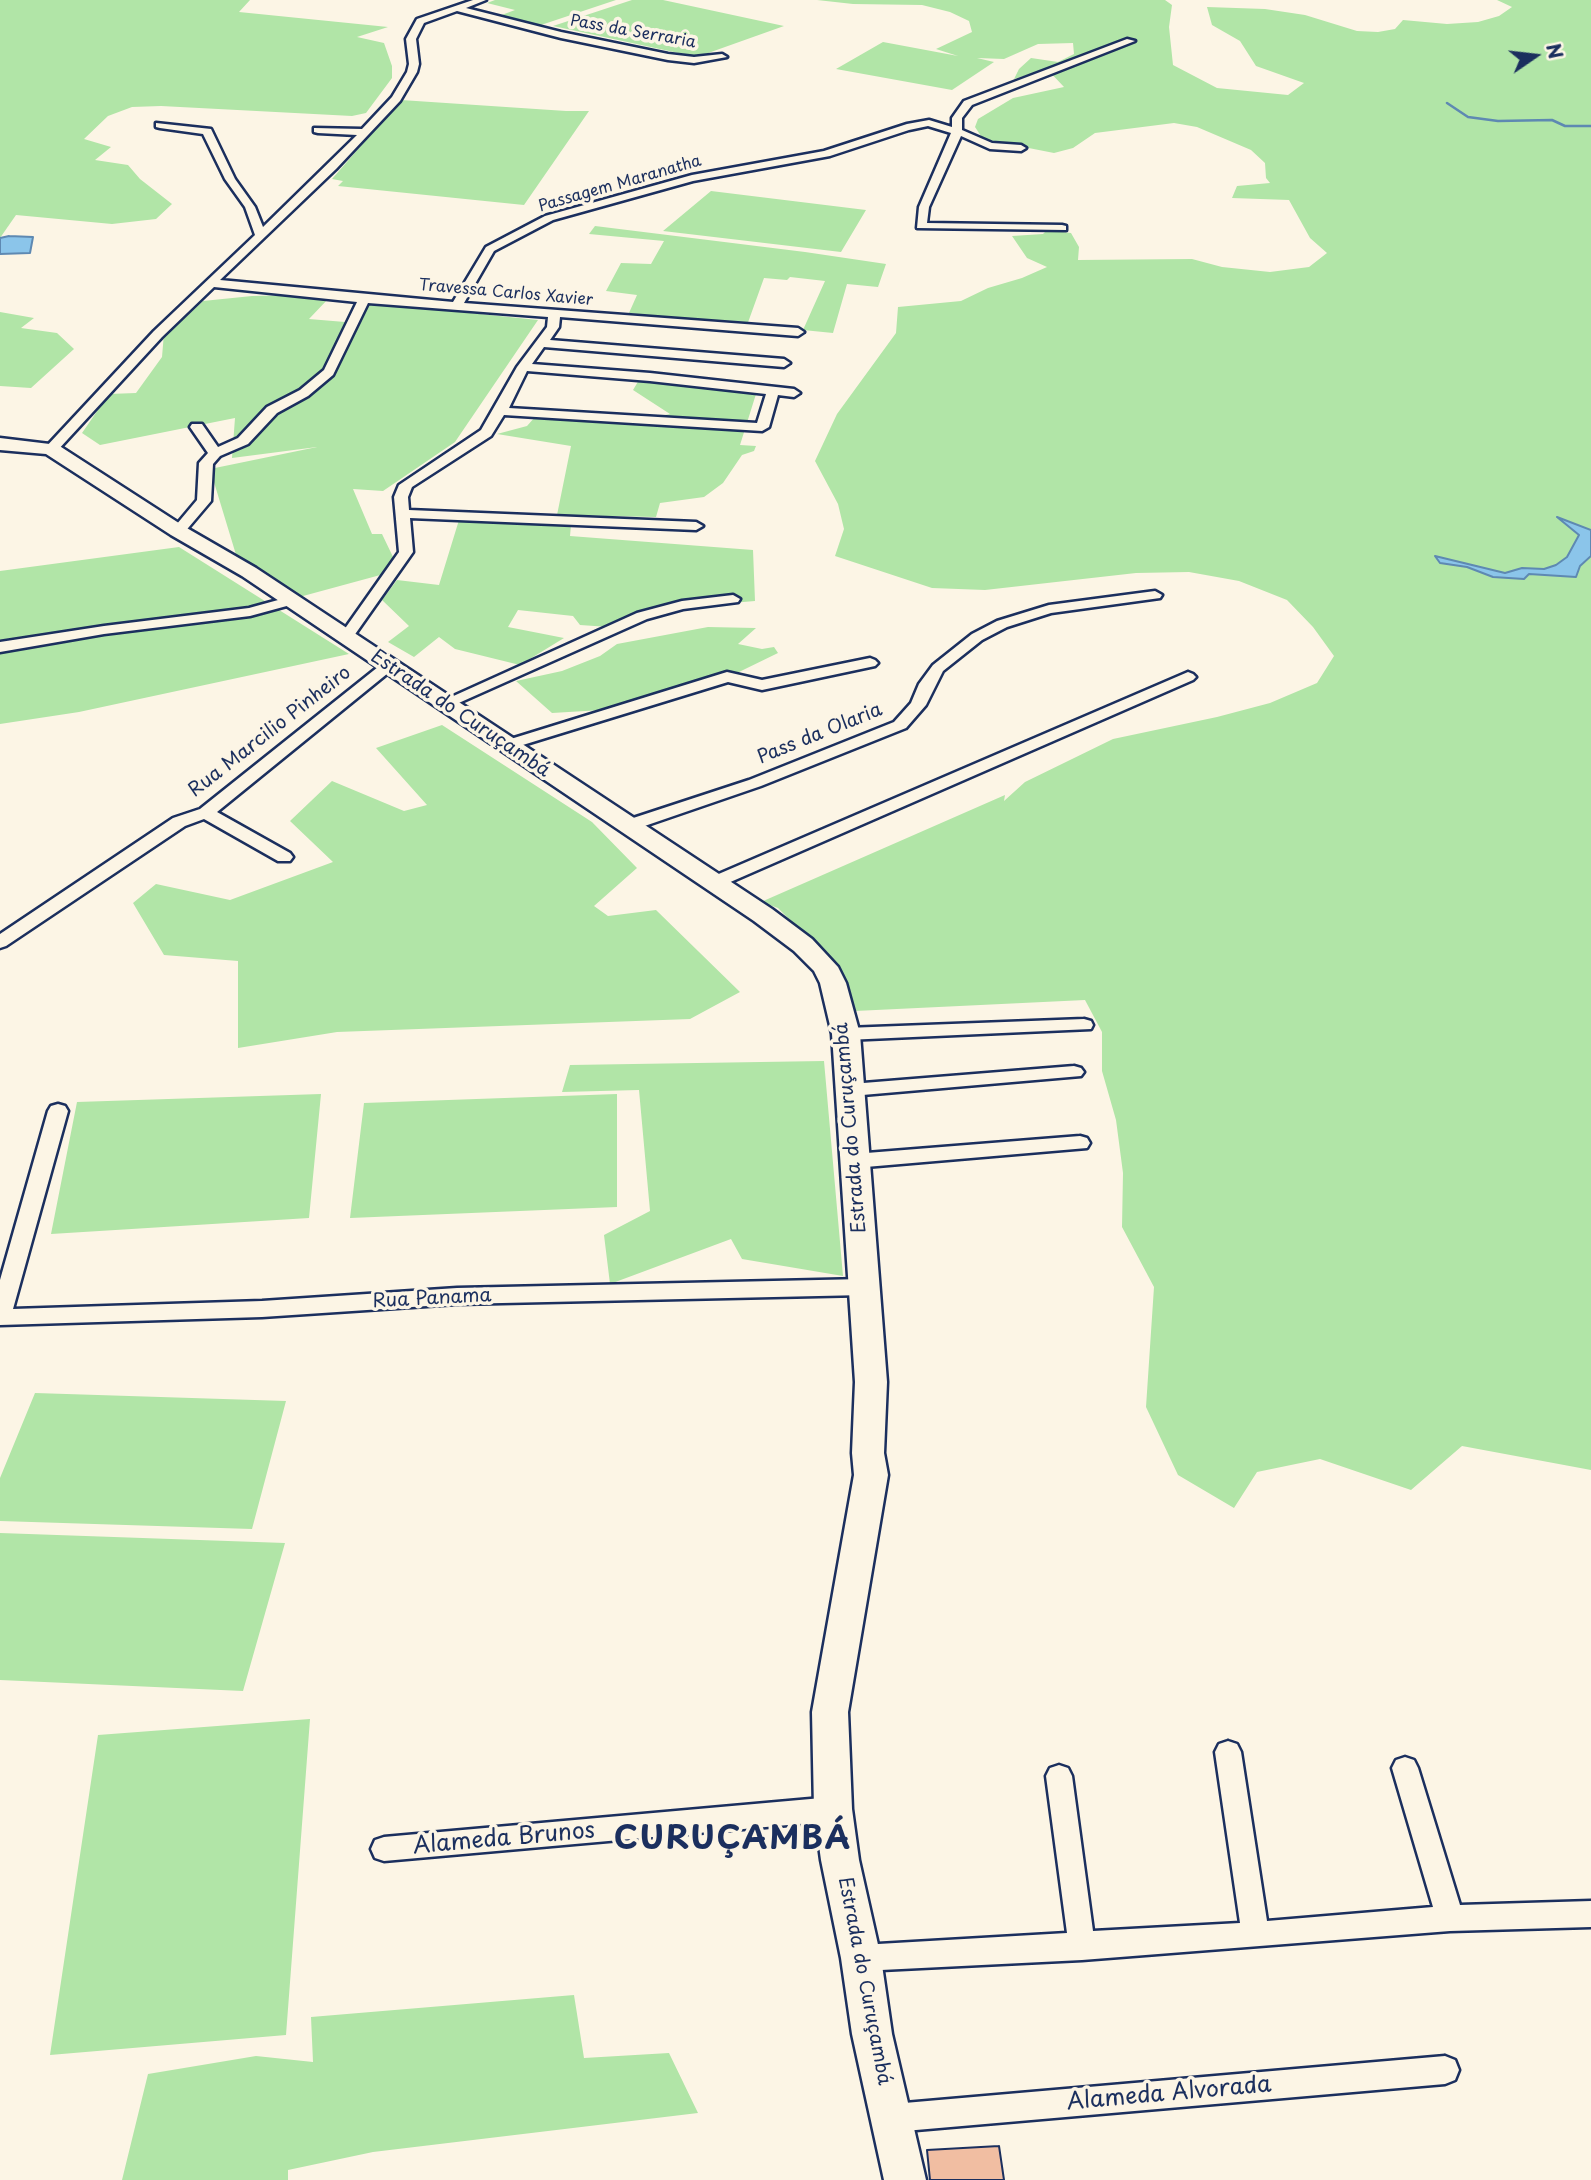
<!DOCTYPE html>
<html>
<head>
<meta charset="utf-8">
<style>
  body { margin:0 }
  #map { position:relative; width:1591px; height:2180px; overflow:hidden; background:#fcf5e5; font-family:"Playpen Sans",sans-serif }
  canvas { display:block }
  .north { position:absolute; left:1500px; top:21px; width:70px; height:70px; -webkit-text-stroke:5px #fcf5e5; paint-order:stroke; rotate:76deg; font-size:19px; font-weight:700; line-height:28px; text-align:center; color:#1b2f5e }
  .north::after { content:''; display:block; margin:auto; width:24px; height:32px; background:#1b2f5e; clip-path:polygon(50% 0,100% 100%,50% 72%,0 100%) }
</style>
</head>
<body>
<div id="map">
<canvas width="1591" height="2180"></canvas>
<div class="north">N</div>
</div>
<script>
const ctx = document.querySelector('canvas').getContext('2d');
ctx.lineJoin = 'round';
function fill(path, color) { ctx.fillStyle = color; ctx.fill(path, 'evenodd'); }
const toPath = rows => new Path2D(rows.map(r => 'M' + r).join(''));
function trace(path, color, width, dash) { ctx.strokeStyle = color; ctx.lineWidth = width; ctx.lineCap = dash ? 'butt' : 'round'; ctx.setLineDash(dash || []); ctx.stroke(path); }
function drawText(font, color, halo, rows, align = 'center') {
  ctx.font = font + ' "Playpen Sans",sans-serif'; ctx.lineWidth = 7; ctx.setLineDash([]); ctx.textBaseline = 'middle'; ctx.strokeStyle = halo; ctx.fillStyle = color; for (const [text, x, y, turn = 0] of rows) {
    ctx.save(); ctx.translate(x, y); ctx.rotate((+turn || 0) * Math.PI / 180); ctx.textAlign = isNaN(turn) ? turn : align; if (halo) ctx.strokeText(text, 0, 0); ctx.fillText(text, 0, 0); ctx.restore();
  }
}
const green = toPath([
  [0,0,250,0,239,12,388,27,357,37,384,43,392,66,392,78,366,113,352,116,161,106,132,107,108,116,84,139,111,147,95,160,128,165,140,179,172,204,156,219,112,224,16,215,0,238],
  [495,0,616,0,538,26,499,16,515,10,487,3],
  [632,0,663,0,784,26,697,57,553,26],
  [817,0,1165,0,1172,5,1169,27,1173,65,1217,88,1288,95,1304,83,1256,66,1240,41,1212,25,1207,7,1265,9,1305,15,1357,31,1378,32,1395,29,1403,20,1447,24,1478,22,1499,16,1512,7,1497,0,1591,0,1591,1470,1462,1446,1411,1490,1320,1459,1257,1472,1234,1508,1178,1475,1146,1407,1154,1287,1122,1227,1123,1173,1116,1120,1102,1071,1102,1032,1085,1000,855,1011,833,964,778,908,761,902,1005,795,1004,801,1025,782,1113,739,1217,717,1270,703,1317,683,1334,656,1313,627,1287,600,1239,581,1189,572,1136,573,985,590,932,588,835,556,844,529,838,504,815,461,837,414,896,333,898,307,961,301,988,288,1022,278,1047,267,1027,258,1012,236,1043,234,1047,230,1071,233,1079,247,1078,260,1192,259,1222,267,1270,272,1309,267,1327,253,1310,238,1289,200,1232,198,1237,186,1270,183,1266,178,1265,163,1251,150,1197,127,1174,123,1095,133,1073,148,1054,153,983,139,975,127,978,119,1013,98,1064,87,1047,69,1014,79,1019,69,1031,58,1058,62,1074,54,1073,43,1038,44,1004,59,977,58,994,62,952,90,836,69,883,42,958,56,936,49,972,32,969,21,950,12,922,5,853,4],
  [401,100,566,111,589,111,524,205,338,186,343,181,332,179],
  [711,191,866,210,841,252,663,231],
  [595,226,805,252,886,264,878,287,847,284,833,333,803,330,825,281,790,277,787,280,764,278,746,328,629,313,637,295,606,291,621,263,651,264,664,241,589,234],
  [300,295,328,299,309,319,345,322,355,301,538,320,455,442,383,491,353,489,372,534,382,534,394,559,384,574,292,599,237,558,210,469,317,447,232,458,235,418,100,445,82,433,109,394,136,393,162,357,164,333,187,316,203,301,252,296],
  [0,312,34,318,21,328,57,333,74,349,31,388,0,386],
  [639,380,756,394,740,445,756,446,754,451,742,455,723,483,704,497,660,503,656,517,557,515,571,446,497,434,527,426,535,417,627,423,670,414,633,390],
  [459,520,571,525,570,536,753,550,755,601,638,611,609,627,580,625,573,616,518,610,508,627,564,638,520,665,455,649,439,637,414,657,388,642,409,626,382,600,397,580,439,585],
  [179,547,349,654,79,712,0,724,0,571],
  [708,627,756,628,738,644,762,649,774,647,778,653,739,672,602,710,552,713,516,681,562,671,600,656,617,644],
  [442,725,592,822,637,868,594,906,608,916,656,910,740,992,690,1019,337,1032,238,1048,238,961,164,955,133,903,156,884,230,900,333,862,290,821,332,781,404,811,427,805,376,748],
  [824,1061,843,1276,742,1259,731,1239,610,1284,604,1235,650,1211,639,1090,562,1092,570,1065],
  [321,1094,309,1218,51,1234,77,1102],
  [617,1094,617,1207,350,1218,364,1103],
  [35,1393,286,1401,252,1529,0,1521,0,1478],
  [0,1533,285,1543,243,1691,0,1680],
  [310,1719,286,2035,50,2055,98,1735],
  [574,1995,584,2058,669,2053,698,2113,373,2152,288,2170,288,2180,122,2180,148,2074,256,2056,313,2062,311,2017]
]);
const water = toPath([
  [9,236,33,237,30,253,0,254,0,238,9,236],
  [1557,517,1591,530,1591,556,1580,566,1576,577,1529,574,1524,579,1493,577,1467,567,1440,563,1435,556,1505,573,1522,568,1544,569,1556,565,1567,557,1579,535,1557,517]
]);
const stream = toPath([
  [1447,103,1468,117,1498,121,1552,120,1565,126,1591,126]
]);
const building = toPath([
  [999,2146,1004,2180,930,2180,927,2150,999,2146]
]);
const street = toPath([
  [473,0,486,0,466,8,561,32,668,54,694,57,722,54,727,57,694,63,668,60,561,38,457,11,424,23,416,39,419,64,417,72,400,101,336,169,220,280,453,302,486,247,545,216,692,175,824,151,907,124,929,120,952,127,952,118,964,101,1127,39,1135,41,972,105,962,118,962,130,992,143,1021,145,1026,148,1021,151,990,149,961,136,929,207,927,223,1062,225,1066,226,1066,230,917,228,919,207,951,133,928,126,909,130,830,156,693,181,553,220,494,251,464,303,798,328,804,332,798,336,560,317,559,327,550,340,784,359,790,363,784,367,544,347,532,364,650,373,794,389,800,393,794,397,778,395,769,427,762,431,504,415,491,436,412,487,408,497,409,510,696,522,703,526,696,530,410,518,413,552,351,640,346,641,339,637,399,552,394,497,399,485,481,430,517,367,547,327,548,317,368,303,333,375,308,396,277,413,248,444,220,456,213,464,211,501,183,534,173,534,171,531,197,500,199,463,208,453,190,427,192,424,202,424,218,447,238,438,267,407,300,390,324,370,357,302,214,287,162,337,56,452,51,453,44,449,154,331,255,235,245,207,225,179,203,134,160,128,156,127,156,123,211,129,235,179,255,207,263,227,357,135,318,133,314,132,314,128,362,129,392,97,407,72,409,64,406,39,417,19,473,0],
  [527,371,650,381,766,394,757,423,509,408,527,371],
  [1155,591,1162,595,1160,598,1051,613,1007,627,982,640,943,671,926,705,906,728,761,786,633,830,627,831,619,826,621,822,749,780,894,722,911,703,919,684,933,665,972,634,997,621,1049,605,1155,591],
  [733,595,740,599,738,602,683,609,647,619,452,706,440,706,438,703,637,613,682,601,733,595],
  [289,597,294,598,296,601,294,604,250,616,104,634,0,652,0,642,104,626,249,608,289,597],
  [870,658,875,660,878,663,875,666,762,690,728,682,513,748,507,750,499,745,501,742,727,672,762,680,870,658],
  [388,661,393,663,396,666,393,669,217,812,290,853,293,857,290,861,278,861,204,819,185,826,6,946,0,948,0,934,173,818,200,809,383,663,388,661],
  [1188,672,1193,674,1196,677,1193,680,719,887,707,887,704,883,707,879,1188,672],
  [1084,1019,1091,1021,1093,1025,1091,1029,846,1040,839,1038,837,1034,839,1030,846,1028,1084,1019],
  [1074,1066,1081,1068,1084,1072,1081,1076,851,1096,844,1095,841,1090,844,1085,851,1084,1074,1066],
  [58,1104,65,1106,68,1111,13,1309,262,1301,457,1288,864,1279,871,1282,875,1287,871,1292,864,1295,457,1304,262,1317,0,1325,0,1280,48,1111,51,1106,58,1104],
  [1080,1136,1087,1138,1090,1143,1087,1148,854,1168,847,1166,844,1161,847,1156,854,1154,1080,1136],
  [1228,1741,1237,1744,1241,1752,1267,1921,1433,1907,1392,1768,1396,1760,1405,1757,1414,1760,1418,1768,1460,1905,1591,1901,1591,1927,1450,1931,1082,1960,861,1971,851,1967,847,1958,851,1949,861,1945,1067,1933,1046,1776,1050,1768,1059,1765,1068,1768,1072,1776,1093,1931,1240,1923,1215,1752,1219,1744,1228,1741],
  [833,1797,842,1801,846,1809,842,1817,833,1821,384,1861,375,1858,371,1849,375,1840,384,1837,833,1797],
  [1445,2056,1455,2060,1459,2070,1455,2080,1445,2084,893,2132,883,2128,879,2118,883,2108,893,2104,1445,2056]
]);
const secondary = toPath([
  [0,438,58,445,185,527,256,568,772,909,812,939,838,967,846,983,860,1034,887,1382,884,1453,888,1475,848,1712,852,1809,859,1860,881,1958,892,2034,926,2180,884,2180,852,2034,841,1958,821,1860,814,1809,812,1712,854,1475,852,1453,855,1382,832,1034,820,983,814,971,794,951,754,921,242,576,171,535,46,454,0,450,0,438]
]);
const farStreetnames = [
  ["Pass da Serraria",633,32,10],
  ["Passagem Maranatha",620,184,-16],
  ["Travessa Carlos Xavier",506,293,5]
];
const streetNames = [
  ["Estrada do Curuçambá",460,714,34],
  ["Rua Marcilio Pinheiro",270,732,-38],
  ["Pass da Olaria",820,734,-22],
  ["Estrada do Curuçambá",851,1128,-95],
  ["Rua Panama",432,1299,-3],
  ["Estrada do Curuçambá",864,1981,79]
];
const nearStreetnames = [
  ["Alameda Brunos",504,1839,-5],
  ["Alameda Alvorada",1169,2094,-5]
];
const nearDistrictnames = [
  ["CURUÇAMBÁ",733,1840]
];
fill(green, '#b1e5a7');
fill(water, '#8bc5ea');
trace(water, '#5e89b2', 2);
trace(stream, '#5e89b2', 2.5);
fill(building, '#f1bea2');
trace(building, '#1b2f5e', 2);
trace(street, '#1b2f5e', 5);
trace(secondary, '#1b2f5e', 5);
fill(street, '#fcf5e5');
fill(secondary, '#fcf5e5');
drawText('16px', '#1b2f5e', '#fcf5e5', farStreetnames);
drawText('19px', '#1b2f5e', '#fcf5e5', streetNames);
drawText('23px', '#1b2f5e', '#fcf5e5', nearStreetnames);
ctx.letterSpacing = '2px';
drawText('bold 32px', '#1b2f5e', '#fcf5e5', nearDistrictnames);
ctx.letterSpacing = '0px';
</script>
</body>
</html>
